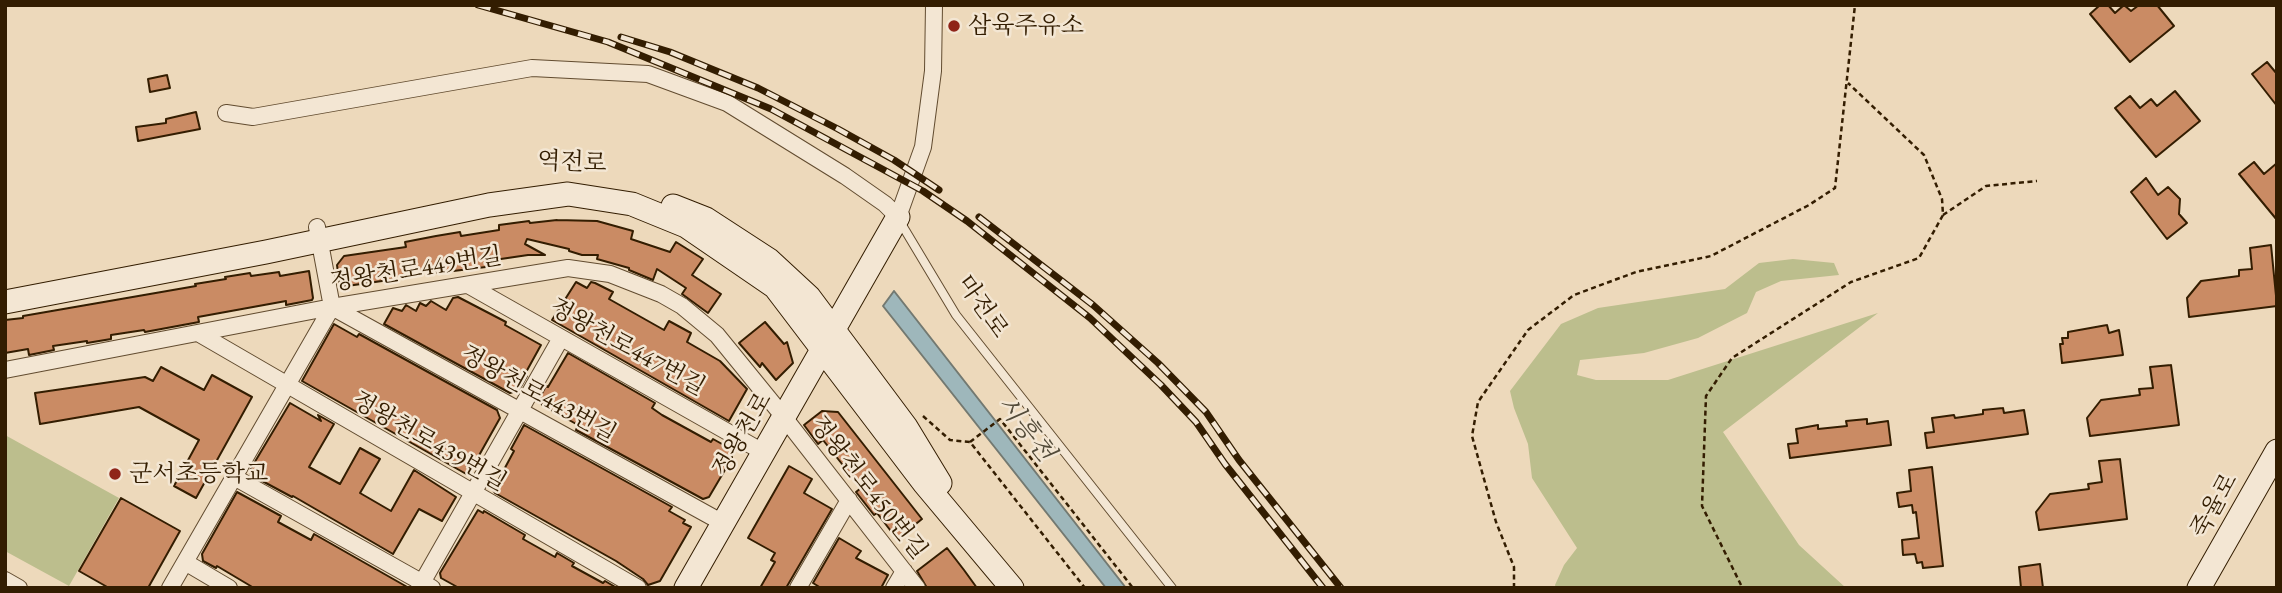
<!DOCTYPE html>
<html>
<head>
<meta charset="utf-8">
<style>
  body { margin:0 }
  #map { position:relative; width:2282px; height:593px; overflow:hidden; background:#edd9bb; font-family:"EB Garamond",serif }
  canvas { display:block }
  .frame { position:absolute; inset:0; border:7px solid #331d01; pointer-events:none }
</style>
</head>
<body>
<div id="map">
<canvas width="2282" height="593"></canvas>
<div class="frame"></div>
</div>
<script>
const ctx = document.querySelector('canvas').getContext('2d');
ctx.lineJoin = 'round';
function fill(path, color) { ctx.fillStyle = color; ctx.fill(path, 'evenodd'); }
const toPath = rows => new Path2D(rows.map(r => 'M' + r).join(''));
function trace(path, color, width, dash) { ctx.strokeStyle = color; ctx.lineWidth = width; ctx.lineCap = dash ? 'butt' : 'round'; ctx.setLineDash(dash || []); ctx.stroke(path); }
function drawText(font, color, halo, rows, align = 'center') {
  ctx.font = font + ' "EB Garamond","Noto Serif KR",serif'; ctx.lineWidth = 5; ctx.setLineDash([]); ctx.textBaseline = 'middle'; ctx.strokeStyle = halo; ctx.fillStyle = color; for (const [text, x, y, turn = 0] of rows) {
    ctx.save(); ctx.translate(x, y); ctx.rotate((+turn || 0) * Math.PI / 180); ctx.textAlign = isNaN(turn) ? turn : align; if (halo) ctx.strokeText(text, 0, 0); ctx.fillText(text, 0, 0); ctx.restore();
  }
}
const green = toPath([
  [1793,259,1834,263,1839,275,1781,281,1756,292,1747,313,1698,338,1644,353,1580,360,1577,375,1596,380,1668,380,1878,313,1723,432,1799,545,1846,588,1556,588,1555,585,1564,565,1577,548,1532,478,1528,444,1514,408,1510,391,1561,324,1598,308,1725,289,1759,263],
  [5,435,119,498,69,586,5,551]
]);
const water = toPath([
  [894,291,1126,588,1106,588,883,306,894,291]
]);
const building = toPath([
  [2100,5,2108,5,2115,13,2124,5,2131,11,2139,5,2157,5,2174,26,2130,62,2090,14,2100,5],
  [2267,62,2277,74,2277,106,2252,74,2267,62],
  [167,75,170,88,150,92,148,79,167,75],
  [2175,91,2200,121,2156,157,2115,108,2130,96,2140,108,2151,99,2157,106,2175,91],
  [196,112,200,129,138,141,136,127,166,123,166,119,196,112],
  [2254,162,2264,174,2277,163,2277,220,2239,174,2254,162],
  [2146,178,2158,195,2168,187,2180,199,2179,214,2187,223,2167,239,2131,192,2146,178],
  [557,220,597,221,633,231,631,239,670,252,676,242,703,259,692,275,721,294,708,313,682,294,686,288,657,269,653,280,629,270,629,268,597,259,598,255,582,255,569,251,569,249,527,239,525,244,545,255,528,255,494,260,494,266,437,273,439,270,402,275,403,278,340,287,337,265,344,256,406,247,405,242,436,236,460,232,461,236,499,230,499,225,529,221,530,223,557,220],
  [2271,245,2277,306,2189,317,2187,298,2201,281,2239,276,2239,270,2252,269,2250,248,2271,245],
  [309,271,313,298,312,300,286,305,286,301,198,317,199,322,145,332,144,330,111,335,111,339,87,343,87,341,53,346,54,350,29,355,28,349,5,353,5,320,23,318,23,316,196,286,195,284,226,279,225,277,250,273,251,276,279,272,280,276,309,271],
  [576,282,587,288,591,282,595,283,613,292,609,299,664,330,669,321,691,333,687,342,720,361,747,389,729,421,552,320,576,282],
  [458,297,506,322,505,325,541,345,525,374,527,376,519,390,510,393,384,324,393,308,402,311,406,305,416,311,420,303,426,306,431,301,446,310,453,298,458,297],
  [765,322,784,344,787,342,793,363,776,380,762,363,760,367,739,343,765,322],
  [334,324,357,337,359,334,497,410,500,418,468,475,302,381,334,324],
  [2107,325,2109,333,2119,330,2123,355,2062,363,2060,344,2063,344,2062,338,2068,338,2068,332,2107,325],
  [568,353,655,403,652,408,662,415,711,442,713,439,731,449,732,458,709,497,703,499,576,430,578,425,542,405,540,397,546,386,548,387,568,353],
  [2171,365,2179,425,2090,436,2087,418,2101,400,2140,395,2139,389,2153,388,2150,367,2171,365],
  [161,367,204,390,212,375,252,397,196,498,174,486,199,440,139,407,40,424,35,393,145,377,153,381,161,367],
  [290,403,321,421,318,415,334,424,309,467,340,484,360,448,380,459,360,493,391,511,414,470,456,497,442,521,419,509,393,554,293,496,292,497,251,475,250,470,290,403],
  [2003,408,2004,413,2024,410,2028,434,1927,448,1925,433,1934,432,1932,418,1954,415,1955,418,1983,414,1983,410,2003,408],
  [822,411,838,412,922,519,897,539,877,513,874,515,856,492,861,488,823,440,818,444,804,425,822,411],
  [1867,419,1867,424,1888,421,1891,445,1790,458,1788,444,1798,443,1796,429,1818,425,1818,429,1847,426,1846,421,1867,419],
  [524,425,672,507,669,511,685,520,683,523,691,527,660,581,648,585,643,579,616,561,495,493,493,490,514,451,511,449,524,425],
  [2120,459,2127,519,2039,530,2036,512,2050,494,2089,489,2088,484,2102,482,2099,461,2120,459],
  [789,466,812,479,804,493,832,509,786,588,760,588,775,562,771,560,775,553,748,538,789,466],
  [1932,467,1943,566,1923,568,1922,562,1917,563,1915,554,1903,555,1902,540,1919,538,1916,512,1913,513,1912,505,1899,507,1897,493,1911,491,1909,470,1932,467],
  [237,492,281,516,278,522,311,540,314,534,409,588,254,588,217,566,216,568,203,561,202,554,237,492],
  [121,498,180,531,148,588,109,588,79,571,121,498],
  [478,510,483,513,484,511,525,535,523,539,555,557,557,553,574,563,572,566,603,583,605,581,617,588,459,588,441,578,440,573,478,510],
  [839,538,861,551,856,558,888,575,881,588,821,588,813,583,839,538],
  [947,548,964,570,977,588,927,588,917,571,947,548],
  [2040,564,2043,588,2021,588,2019,567,2040,564]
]);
const path = toPath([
  [1943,215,1986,186,2037,181],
  [923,416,950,440,970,442,1085,588],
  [970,442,1000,419,1133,588],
  [1741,585,1702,506,1706,396,1732,358,1851,282,1919,258,1943,215,1942,199,1924,155,1848,83],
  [1514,588,1514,567,1496,522,1472,436,1478,402,1528,330,1574,295,1636,272,1711,256,1809,205,1835,188,1855,5]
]);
const lane = toPath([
  [899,220,956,315,1172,588]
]);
const street = toPath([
  [226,113,253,117,532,68,648,74,727,103,845,176,885,204,898,217,923,147,933,71,934,5],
  [468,285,763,452],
  [332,307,723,523],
  [198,333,638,588],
  [5,370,332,307,568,268,610,274,661,294,682,306,717,335,783,416,917,588],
  [234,477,432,588],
  [185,562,229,588],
  [5,580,19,588],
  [170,588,332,307,317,227],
  [419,588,561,338],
  [798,588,849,500],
  [894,588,904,571]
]);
const secondary = toPath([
  [673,206,706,219,769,260,809,297,906,427,940,483],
  [5,302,266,252,489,205,568,194,632,204,686,226,775,287,924,483,1012,588],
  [686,588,898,217],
  [2199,588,2277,451]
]);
const rail = toPath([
  [478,5,608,42,771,109,923,191,967,221,1090,318,1161,385,1196,422,1225,464,1323,588],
  [621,37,670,52,758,88,838,129,894,160,939,190],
  [979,217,1093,305,1158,363,1206,412,1239,460,1341,588]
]);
const markers = [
  [954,26,7,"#8f2418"],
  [115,474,7,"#8f2418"]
];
const poiNames = [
  ["삼육주유소",968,26],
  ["군서초등학교",129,474]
];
const streetNames = [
  ["역전로",572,163,2],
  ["정왕천로449번길",416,270,-9],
  ["마전로",982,307,55],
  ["정왕천로447번길",627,348,29],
  ["정왕천로443번길",538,395,29],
  ["정왕천로",743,435,-60],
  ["정왕천로439번길",429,442,30],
  ["정왕천로450번길",868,488,52],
  ["죽율로",2215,506,-61]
];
const waterNames = [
  ["시흥천",1025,429,52]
];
fill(green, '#bcbe8d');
fill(water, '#9eb7bb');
trace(water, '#737971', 2);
fill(building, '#ca8b64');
trace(building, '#331d01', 2);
trace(lane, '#624c30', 10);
trace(street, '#624c30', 18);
trace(secondary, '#331d01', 25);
trace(path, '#331d01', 2.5, [5, 3.5]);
trace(lane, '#f3e6d3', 8);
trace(street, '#f3e6d3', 16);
trace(secondary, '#f3e6d3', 23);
trace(rail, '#331d01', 7);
trace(rail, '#f3e6d3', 4.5, [13]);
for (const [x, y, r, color] of markers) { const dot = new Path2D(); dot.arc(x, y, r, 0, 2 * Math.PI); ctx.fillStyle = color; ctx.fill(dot); trace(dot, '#f3e6d3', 2.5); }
drawText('24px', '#331d01', '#f3e6d3', poiNames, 'left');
drawText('24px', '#331d01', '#f3e6d3', streetNames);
drawText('italic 26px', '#534b39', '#f3e6d3', waterNames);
</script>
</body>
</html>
